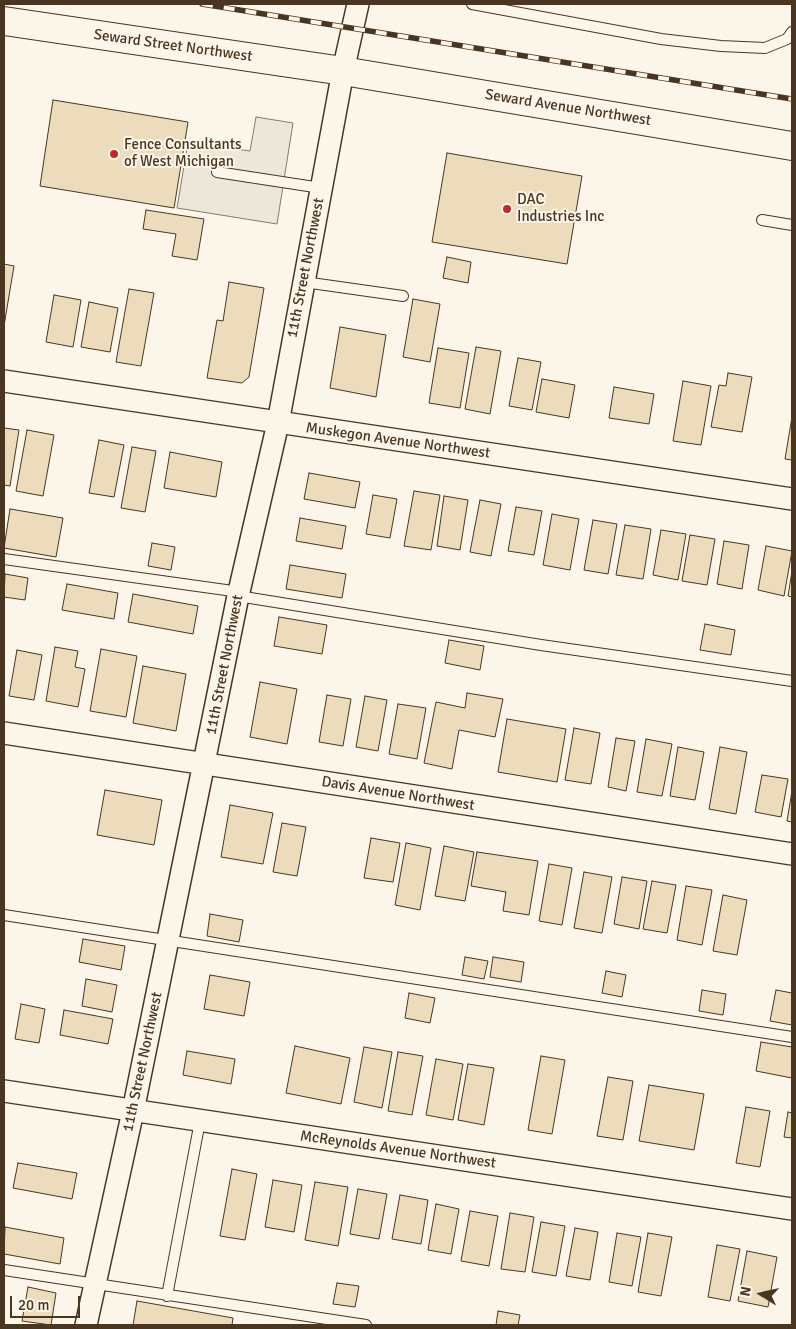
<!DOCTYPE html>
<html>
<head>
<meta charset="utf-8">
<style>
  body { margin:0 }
  #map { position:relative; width:796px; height:1329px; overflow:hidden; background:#fbf6e9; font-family:Signika,sans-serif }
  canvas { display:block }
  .frame { position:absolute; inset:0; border:5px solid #4a3520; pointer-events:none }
  .north { position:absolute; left:736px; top:1269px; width:50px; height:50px; -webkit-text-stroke:4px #fbf6e9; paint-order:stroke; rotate:280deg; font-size:14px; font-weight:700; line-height:20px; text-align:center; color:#4a3520 }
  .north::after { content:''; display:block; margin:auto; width:18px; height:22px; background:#4a3520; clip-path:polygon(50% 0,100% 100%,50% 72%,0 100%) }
  .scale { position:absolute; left:10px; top:1296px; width:70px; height:22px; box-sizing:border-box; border:2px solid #4a3520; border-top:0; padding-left:6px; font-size:15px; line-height:18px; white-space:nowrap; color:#4a3520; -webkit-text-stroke:4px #fbf6e9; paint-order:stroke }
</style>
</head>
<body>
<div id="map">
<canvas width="796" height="1329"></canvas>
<div class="frame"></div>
<div class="north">N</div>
<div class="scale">20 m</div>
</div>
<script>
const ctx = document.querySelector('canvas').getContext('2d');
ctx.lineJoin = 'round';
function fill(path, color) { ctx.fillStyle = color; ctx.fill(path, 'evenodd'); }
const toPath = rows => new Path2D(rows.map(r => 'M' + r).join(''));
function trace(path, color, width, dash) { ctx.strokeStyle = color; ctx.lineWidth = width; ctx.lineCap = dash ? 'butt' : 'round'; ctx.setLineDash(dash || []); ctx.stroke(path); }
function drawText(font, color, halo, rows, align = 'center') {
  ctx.font = font + ' Signika,sans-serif'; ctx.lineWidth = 4; ctx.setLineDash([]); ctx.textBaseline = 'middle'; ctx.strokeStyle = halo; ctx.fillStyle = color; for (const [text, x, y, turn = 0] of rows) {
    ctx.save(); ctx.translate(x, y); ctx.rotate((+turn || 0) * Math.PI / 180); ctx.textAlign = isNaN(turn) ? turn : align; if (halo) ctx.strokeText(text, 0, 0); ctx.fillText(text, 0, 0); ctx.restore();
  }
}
const parking = toPath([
  [256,117,293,123,277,224,177,208,188,142,250,151,256,117]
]);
const building = toPath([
  [53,100,188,122,174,208,40,186,53,100],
  [447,153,582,176,567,264,432,242,447,153],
  [146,210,204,219,197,260,172,256,176,234,143,229,146,210],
  [447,257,471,262,468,283,443,278,447,257],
  [4,264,14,266,4,326,4,264],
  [229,282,264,288,249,377,242,383,207,378,217,320,223,321,229,282],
  [129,289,154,293,141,366,116,362,129,289],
  [54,295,81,300,73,347,46,342,54,295],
  [413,299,440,304,430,362,403,357,413,299],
  [89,302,118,308,110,352,81,347,89,302],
  [340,327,386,335,376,397,330,388,340,327],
  [476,347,501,351,490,414,465,409,476,347],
  [438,348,469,353,460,408,429,403,438,348],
  [518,358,541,362,532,410,509,406,518,358],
  [728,373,752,377,742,432,711,427,719,385,726,386,728,373],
  [542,379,575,385,569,418,536,412,542,379],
  [683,381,711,386,701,445,673,441,683,381],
  [614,387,654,394,649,424,609,418,614,387],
  [792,417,792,460,785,459,792,417],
  [4,428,19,430,10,486,4,485,4,428],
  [27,430,54,435,43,496,16,491,27,430],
  [99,440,124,445,114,497,89,493,99,440],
  [132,447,156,451,145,512,121,508,132,447],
  [170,452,222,462,216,497,164,488,170,452],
  [309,473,360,482,355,508,304,499,309,473],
  [414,491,440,495,431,550,404,546,414,491],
  [373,495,397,499,390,538,366,534,373,495],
  [444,496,468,500,460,550,437,546,444,496],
  [480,500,501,504,491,556,470,552,480,500],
  [516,507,542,511,534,555,508,551,516,507],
  [10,509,63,518,56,557,4,548,10,509],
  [552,514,579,519,570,570,543,565,552,514],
  [300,518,346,526,342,549,296,541,300,518],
  [593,520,617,524,608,574,584,570,593,520],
  [625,525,651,529,643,579,616,575,625,525],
  [661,530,686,534,678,580,653,575,661,530],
  [690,535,715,539,707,585,682,581,690,535],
  [724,541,749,545,742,589,717,584,724,541],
  [152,543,175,547,171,570,148,566,152,543],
  [766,546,792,551,784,596,758,590,766,546],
  [290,565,346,574,342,598,286,589,290,565],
  [792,571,792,597,788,596,792,571],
  [5,574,28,578,25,600,4,597,5,574],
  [67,584,118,593,114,619,62,610,67,584],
  [133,594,198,606,193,634,128,622,133,594],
  [279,617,327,625,322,654,274,646,279,617],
  [705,624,735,630,731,655,700,650,705,624],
  [449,640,484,646,480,670,445,663,449,640],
  [55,647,78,651,75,667,85,669,78,707,46,701,55,647],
  [101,649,137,656,126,717,90,711,101,649],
  [17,650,42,655,34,700,9,696,17,650],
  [143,666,186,674,176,731,133,723,143,666],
  [260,682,297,689,287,744,250,737,260,682],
  [467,693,503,699,495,737,459,730,452,769,424,763,436,702,465,708,467,693],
  [327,695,351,699,343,746,319,742,327,695],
  [365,696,387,700,378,751,356,747,365,696],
  [398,704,426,708,417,759,389,754,398,704],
  [507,719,566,729,557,782,498,772,507,719],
  [574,728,600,733,591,784,565,780,574,728],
  [616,738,635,741,626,791,608,787,616,738],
  [646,739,672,744,662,796,637,792,646,739],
  [678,747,704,752,695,800,670,796,678,747],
  [720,747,747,752,736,814,709,809,720,747],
  [762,775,788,779,781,817,755,812,762,775],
  [105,790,162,800,154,845,97,835,105,790],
  [792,791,792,822,787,821,792,791],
  [230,805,273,813,263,864,221,857,230,805],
  [282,823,306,827,297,876,273,872,282,823],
  [371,838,400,843,393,882,364,878,371,838],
  [406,843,431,848,420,910,395,905,406,843],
  [444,846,474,852,465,901,435,896,444,846],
  [477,852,538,861,529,915,503,911,506,892,471,886,477,852],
  [549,864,572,868,562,925,539,921,549,864],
  [584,872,612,877,602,933,574,928,584,872],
  [622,877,647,881,639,929,614,924,622,877],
  [652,881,676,885,667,933,643,929,652,881],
  [686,886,712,890,702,945,677,940,686,886],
  [723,895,747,900,737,955,713,951,723,895],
  [210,914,243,920,239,942,207,936,210,914],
  [83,939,125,946,121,970,79,962,83,939],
  [465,957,488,961,484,979,462,975,465,957],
  [493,957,524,962,521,982,490,977,493,957],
  [606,971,626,975,622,997,602,993,606,971],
  [210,975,250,982,244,1016,204,1009,210,975],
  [86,979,117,985,112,1012,82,1006,86,979],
  [702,990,726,994,723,1015,699,1011,702,990],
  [776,990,792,993,792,1025,770,1021,776,990],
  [409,993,435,998,430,1023,405,1018,409,993],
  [21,1004,45,1009,39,1043,15,1039,21,1004],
  [64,1010,113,1019,108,1044,60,1035,64,1010],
  [761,1042,792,1047,792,1078,756,1071,761,1042],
  [295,1046,350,1058,341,1104,286,1093,295,1046],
  [364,1047,392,1052,382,1108,354,1102,364,1047],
  [187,1051,235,1059,231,1084,183,1075,187,1051],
  [398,1052,423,1056,412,1115,388,1111,398,1052],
  [541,1056,565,1060,552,1134,528,1130,541,1056],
  [436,1059,463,1064,453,1120,426,1115,436,1059],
  [468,1064,494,1068,484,1125,458,1120,468,1064],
  [608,1077,633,1081,623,1140,597,1136,608,1077],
  [649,1085,704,1094,694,1150,639,1141,649,1085],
  [746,1107,770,1111,760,1167,736,1163,746,1107],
  [788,1112,792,1113,792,1138,784,1137,788,1112],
  [18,1163,77,1173,72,1199,13,1188,18,1163],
  [232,1169,257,1174,245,1240,220,1236,232,1169],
  [273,1180,302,1185,294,1232,265,1227,273,1180],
  [315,1182,348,1187,338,1246,305,1240,315,1182],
  [358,1189,387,1194,379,1239,350,1234,358,1189],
  [400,1195,428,1200,421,1244,392,1239,400,1195],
  [436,1204,459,1209,451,1254,428,1250,436,1204],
  [470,1211,498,1216,489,1266,461,1261,470,1211],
  [510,1213,534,1217,525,1272,501,1269,510,1213],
  [541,1222,565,1226,556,1276,532,1272,541,1222],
  [5,1227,64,1238,60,1264,4,1254,5,1227],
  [575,1228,598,1232,590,1280,566,1276,575,1228],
  [617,1233,641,1237,632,1286,609,1282,617,1233],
  [648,1233,672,1237,661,1296,638,1292,648,1233],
  [717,1245,740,1249,730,1301,708,1297,717,1245],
  [747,1251,777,1257,768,1307,738,1301,747,1251],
  [337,1283,359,1286,355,1307,333,1304,337,1283],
  [28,1287,56,1293,51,1325,22,1321,28,1287],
  [137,1301,233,1318,232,1325,133,1325,137,1301],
  [498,1311,520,1315,518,1325,496,1325,498,1311]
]);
const lane = toPath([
  [472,4,661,39,721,46,765,48,787,39,792,32],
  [217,172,321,188],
  [762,220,792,225],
  [304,282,403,296],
  [4,559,240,592],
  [238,596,541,645,792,681],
  [4,915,792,1037],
  [4,1270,366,1325],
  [167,1296,200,1121]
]);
const street = toPath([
  [4,381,792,499],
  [4,733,792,854],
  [4,1091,792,1209],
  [86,1325,133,1111,238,596,278,423,343,71,358,4]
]);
const secondary = toPath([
  [4,21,343,71,792,146]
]);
const rail = toPath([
  [202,4,792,99]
]);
const markers = [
  [114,154,5,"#c62828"],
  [507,209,5,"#c62828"]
];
const streetNames = [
  ["Seward Street Northwest",173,46,8],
  ["Seward Avenue Northwest",568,108,9],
  ["11th Street Northwest",306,268,-79],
  ["Muskegon Avenue Northwest",398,441,8],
  ["11th Street Northwest",225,665,-79],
  ["Davis Avenue Northwest",398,794,9],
  ["11th Street Northwest",143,1062,-78],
  ["McReynolds Avenue Northwest",398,1150,8]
];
const poiNames = [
  ["Fence Consultants",124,145],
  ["of West Michigan",124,162],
  ["DAC",517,200],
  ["Industries Inc",517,217]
];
fill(parking, '#ede7d9');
trace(parking, '#887966', 1);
fill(building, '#ecdcbc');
trace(building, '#4a3520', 1);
trace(lane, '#4a3520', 12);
trace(street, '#4a3520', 24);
trace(secondary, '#4a3520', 30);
trace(lane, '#fbf6e9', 10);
trace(street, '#fbf6e9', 21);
trace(secondary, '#fbf6e9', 28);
trace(rail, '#4a3520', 5.5);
trace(rail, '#fbf6e9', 4, [11]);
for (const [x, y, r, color] of markers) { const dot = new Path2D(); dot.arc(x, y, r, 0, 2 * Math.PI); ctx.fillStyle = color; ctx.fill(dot); trace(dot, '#fbf6e9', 2); }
drawText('15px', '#4a3520', '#fbf6e9', streetNames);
drawText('15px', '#4a3520', '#fbf6e9', poiNames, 'left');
</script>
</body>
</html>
